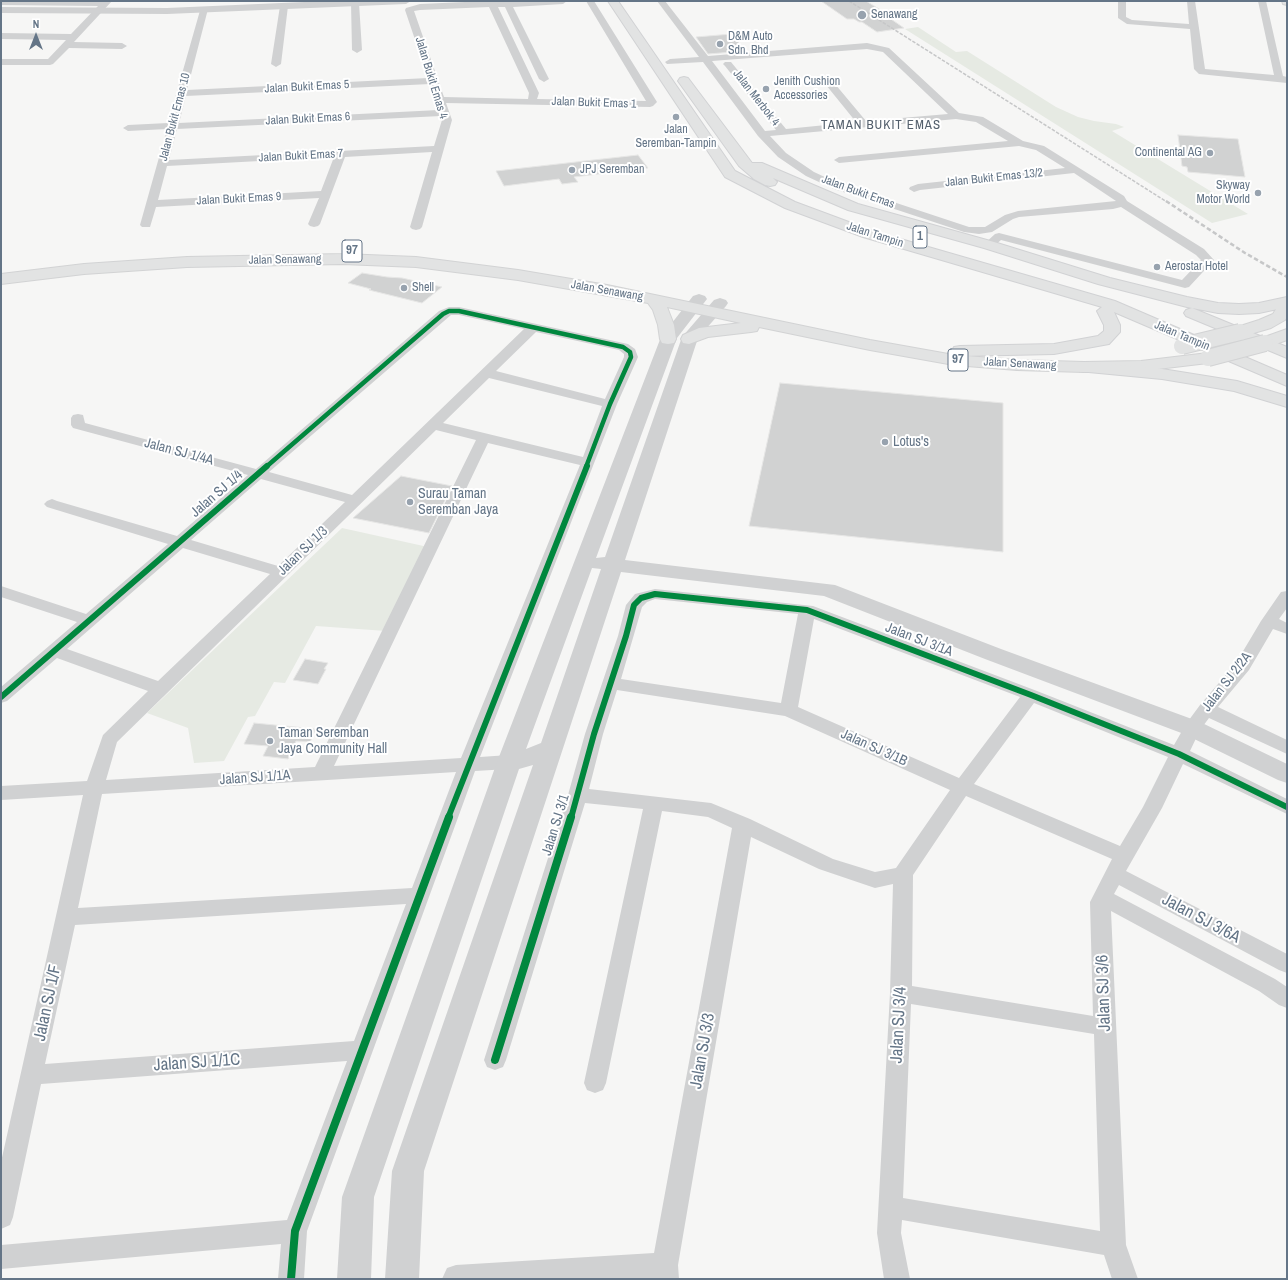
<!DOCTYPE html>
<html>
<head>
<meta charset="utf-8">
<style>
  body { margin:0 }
  #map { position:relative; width:1288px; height:1280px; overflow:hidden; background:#f6f6f5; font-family:"Archivo Narrow",sans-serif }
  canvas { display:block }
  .frame { position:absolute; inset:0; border:2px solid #647587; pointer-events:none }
  .north { position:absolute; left:16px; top:16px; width:40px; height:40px; -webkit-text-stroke:3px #fff; paint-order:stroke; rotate:0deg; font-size:11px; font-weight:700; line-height:16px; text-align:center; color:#647587 }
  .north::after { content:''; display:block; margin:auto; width:14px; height:18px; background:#647587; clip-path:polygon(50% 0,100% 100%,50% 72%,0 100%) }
</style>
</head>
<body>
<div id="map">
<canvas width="1288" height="1280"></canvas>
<div class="frame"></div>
<div class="north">N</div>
</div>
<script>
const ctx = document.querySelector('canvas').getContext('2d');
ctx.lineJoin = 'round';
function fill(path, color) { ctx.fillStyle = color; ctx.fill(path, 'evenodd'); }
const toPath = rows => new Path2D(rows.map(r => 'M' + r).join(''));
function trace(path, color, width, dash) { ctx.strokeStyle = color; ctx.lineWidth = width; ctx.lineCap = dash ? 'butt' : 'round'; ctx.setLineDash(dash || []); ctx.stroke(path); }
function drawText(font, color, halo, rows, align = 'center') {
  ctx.font = font + ' "Archivo Narrow",sans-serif'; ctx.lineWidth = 4; ctx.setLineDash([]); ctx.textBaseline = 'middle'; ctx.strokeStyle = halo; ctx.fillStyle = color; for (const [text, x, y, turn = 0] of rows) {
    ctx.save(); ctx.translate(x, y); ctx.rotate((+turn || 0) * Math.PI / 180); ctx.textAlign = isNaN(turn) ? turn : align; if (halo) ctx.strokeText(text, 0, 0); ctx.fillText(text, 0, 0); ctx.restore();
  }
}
const green = toPath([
  [918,27,956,52,967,51,1056,107,1078,117,1094,121,1116,124,1124,127,1112,131,1248,214,1212,223,905,29],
  [342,528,428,547,386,631,316,626,285,683,274,682,255,716,248,717,224,761,194,763,188,728,147,713]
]);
const building = toPath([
  [821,1,866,1,892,17,888,17,904,28,877,32,862,22,859,22,854,19,847,19,821,1],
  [732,34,745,51,708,54,696,37,732,34],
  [1178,135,1238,139,1245,177,1188,172,1187,167,1182,166,1178,135],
  [638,155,648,168,574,177,578,182,562,184,559,179,504,186,496,171,638,155],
  [362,273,387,277,402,278,442,287,422,303,369,290,371,289,348,283,362,273],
  [780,383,1003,403,1003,552,749,526,780,383],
  [401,476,452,486,429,533,353,518,401,476],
  [305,659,328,663,324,669,326,669,318,684,293,680,305,659],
  [254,723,316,729,310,742,296,741,288,759,263,756,268,746,244,744,254,723]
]);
const minor = toPath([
  [1,1,112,1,74,42,122,43,127,46,122,49,69,48,53,64,50,65,1,65,1,59,48,59,66,40,1,39,1,33,71,34,98,6,1,5,1,1],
  [353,1,358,1,359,3,362,50,357,53,352,50,351,3,353,1],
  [487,1,508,2,567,1,563,4,513,7,549,79,544,82,539,79,505,7,498,7,539,93,537,99,646,101,586,1,594,1,657,102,653,106,650,107,446,103,452,120,422,227,420,229,416,230,412,229,410,227,432,152,345,157,320,224,318,226,314,227,310,226,308,224,319,198,156,207,150,227,142,227,140,225,167,129,128,131,123,128,128,125,168,123,201,7,207,7,208,9,187,90,428,78,405,10,406,8,420,4,487,1],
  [489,7,529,93,528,99,444,97,414,11,420,10,489,7],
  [430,84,439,110,179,123,186,96,430,84],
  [441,116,442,120,434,146,169,160,177,129,441,116],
  [334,157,321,191,158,200,167,166,334,157],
  [657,1,665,1,708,56,867,43,889,48,959,113,983,117,1023,141,1044,146,1124,196,1127,201,1204,249,1214,260,1189,287,1185,288,1001,240,993,247,989,249,985,247,983,245,995,234,999,233,1182,280,1201,260,1196,255,1121,207,1113,209,1019,217,1013,219,992,232,979,234,964,232,834,189,806,176,778,157,758,136,703,62,667,64,665,62,670,59,699,57,657,1],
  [867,49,883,52,948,114,866,121,830,78,827,77,822,80,856,122,786,129,731,62,725,62,723,64,725,66,776,130,765,131,712,61,867,49],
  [956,119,976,122,1008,141,839,157,834,160,839,163,1019,146,1036,150,1065,168,918,184,910,187,909,189,914,192,920,190,1074,173,1116,201,1018,211,1005,215,985,227,969,227,842,185,814,172,786,153,770,136,956,119],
  [1118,1,1126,1,1126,17,1132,20,1189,24,1187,1,1195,1,1205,69,1274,75,1258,1,1266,1,1283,76,1287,77,1287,83,1199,74,1194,69,1190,29,1127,24,1118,18,1118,1],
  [284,3,288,6,281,64,276,67,271,64,280,6,284,3],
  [449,307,459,307,628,344,635,349,638,357,617,404,480,757,509,755,516,757,518,762,516,767,509,769,475,771,307,1231,304,1279,278,1279,281,1244,1,1269,1,1245,287,1220,347,1061,41,1084,13,1217,10,1225,1,1229,1,1162,83,795,1,800,1,786,87,781,103,735,148,691,57,658,7,701,1,703,1,687,77,622,1,597,1,586,86,614,168,544,47,507,44,504,47,501,52,499,57,501,177,536,248,475,73,428,71,425,71,418,73,415,78,414,83,415,85,423,256,469,439,311,449,307],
  [451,315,459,315,524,329,352,495,269,472,451,315],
  [536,332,619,350,624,354,624,357,605,399,496,371,536,332],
  [489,378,602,406,583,457,443,423,489,378],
  [436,430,476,440,315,767,106,780,117,742,436,430],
  [488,443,580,465,461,758,334,766,488,443],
  [261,479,345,502,278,566,191,540,261,479],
  [183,548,270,574,158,681,67,649,183,548],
  [456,772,412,888,78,908,102,794,456,772],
  [406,904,354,1041,45,1064,75,925,406,904],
  [655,589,813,606,1037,691,1174,745,1186,724,1200,705,1236,663,1261,621,1281,592,1287,591,1287,608,1279,619,1287,623,1287,634,1273,629,1249,670,1218,707,1287,740,1287,754,1209,718,1200,730,1190,751,1287,799,1287,814,1183,764,1162,808,1126,871,1287,954,1287,973,1279,970,1119,885,1114,894,1275,979,1287,987,1287,1008,1279,1005,1259,991,1111,911,1126,1245,1138,1279,1112,1279,1104,1255,902,1220,901,1233,910,1279,884,1279,877,1233,890,993,893,884,875,888,819,869,751,837,678,1265,679,1279,442,1279,447,1268,456,1265,654,1253,732,828,708,817,662,811,606,1083,603,1090,595,1093,587,1090,584,1083,643,809,585,803,506,1060,503,1067,495,1070,487,1067,484,1060,568,795,585,734,618,636,626,605,635,594,655,589],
  [655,599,798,614,781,703,621,679,642,607,647,602,655,599],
  [814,619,1020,697,959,778,798,707,814,619],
  [617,690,785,716,950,790,896,868,875,872,833,859,750,819,711,803,589,789,603,734,617,690],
  [1034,703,1168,757,1143,807,1120,846,974,784,1034,703],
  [966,796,1112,859,1090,902,1093,1016,912,986,913,875,966,796],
  [911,1004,1094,1034,1100,1231,903,1198,911,1004]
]);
const tertiary = toPath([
  [327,1,411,1,406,4,167,14,1,13,1,7,167,8,327,1],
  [699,294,705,296,707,299,677,338,596,558,605,557,682,337,714,300,720,298,726,300,728,303,726,306,698,338,625,560,835,585,1001,649,1200,722,1287,764,1287,783,1278,780,1184,734,985,659,824,596,621,572,424,1171,419,1279,385,1279,392,1171,533,765,519,769,374,1197,371,1279,337,1279,342,1197,497,762,661,337,693,296,699,294],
  [592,568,601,569,541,743,526,749,592,568]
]);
const primary = toPath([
  [1282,1,1287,1,1287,5,1283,4,1282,1],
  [343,254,416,257,518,270,607,285,870,340,954,355,1017,360,1084,362,1141,361,1208,353,1214,354,1217,358,1214,362,1208,363,1141,371,1084,372,1017,370,954,365,870,350,759,327,757,331,751,332,708,337,689,344,683,343,681,339,683,335,699,328,741,323,667,307,674,325,676,339,674,343,668,344,662,343,660,339,658,325,653,310,648,303,518,280,416,267,343,264,187,267,84,274,1,284,1,274,84,264,187,257,343,254],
  [1287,299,1287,317,1285,320,1271,328,1240,337,1234,336,1232,332,1234,328,1259,320,1273,314,1281,301,1287,299],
  [1287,329,1287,340,1265,348,1259,347,1257,343,1259,339,1287,329]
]);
const trunk = toPath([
  [608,1,618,1,735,171,795,202,873,231,1115,301,1287,375,1287,386,1114,312,1120,325,1120,332,1109,344,1054,354,960,356,954,355,952,351,954,347,960,346,1054,344,1098,336,1104,331,1104,325,1097,311,1102,307,863,237,785,208,725,177,608,1],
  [684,77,688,78,752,163,762,163,858,204,994,242,1110,278,1187,297,1218,303,1239,304,1259,303,1287,297,1287,307,1259,313,1239,314,1218,313,1187,307,1098,284,984,248,848,210,773,178,777,182,775,185,770,186,765,185,754,179,739,166,678,81,680,78,684,77],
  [1192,308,1287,347,1287,358,1186,316,1184,313,1186,310,1192,308],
  [1084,362,1162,369,1237,381,1287,396,1287,407,1234,391,1162,379,1078,371,1075,367,1078,363,1084,362]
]);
const railFar1 = toPath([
  [849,1,1167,202]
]);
const rail = toPath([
  [1166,201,1245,253,1287,277]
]);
const primaryBridge = toPath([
  [1182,346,1240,332],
  [1208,358,1265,343]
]);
const cyclewayFar2 = toPath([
  [266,467,443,314,449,311,459,311,623,347,630,352,631,357,610,404,586,467]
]);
const cyclewayFar1 = toPath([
  [1,697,267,466],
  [448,818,587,466],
  [571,818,594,734,626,636,634,605,641,598,655,594,807,610,1031,695,1179,754,1287,807]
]);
const cycleway = toPath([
  [495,1060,571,817],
  [291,1279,295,1231,449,817]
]);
const markers = [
  [862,15,5,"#97a2ae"],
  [720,44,4,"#97a2ae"],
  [766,89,4,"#97a2ae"],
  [676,117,4,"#97a2ae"],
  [1210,153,4,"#97a2ae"],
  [572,170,4,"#97a2ae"],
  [1258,193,4,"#97a2ae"],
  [1157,267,4,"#97a2ae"],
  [404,288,4,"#97a2ae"],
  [885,442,4,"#97a2ae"],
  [410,502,4,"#97a2ae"],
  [270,741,4,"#97a2ae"]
];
const farPoinames = [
  ["Senawang",871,15],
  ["D&M Auto",728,37],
  ["Sdn. Bhd",728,51],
  ["Jenith Cushion",774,82],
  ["Accessories",774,96],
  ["Jalan",676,130,"center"],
  ["Seremban-Tampin",676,144,"center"],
  ["Continental AG",1202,153,"right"],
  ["JPJ Seremban",580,170],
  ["Skyway",1250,186,"right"],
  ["Motor World",1250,200,"right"],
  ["Aerostar Hotel",1165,267],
  ["Shell",412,288]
];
const farStreetnames = [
  ["Jalan Bukit Emas 4",431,78,73],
  ["Jalan Bukit Emas 5",307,87,-3],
  ["Jalan Merbok 4",756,98,52],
  ["Jalan Bukit Emas 1",594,103,2],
  ["Jalan Bukit Emas 10",175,117,-75],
  ["Jalan Bukit Emas 6",308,119,-3],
  ["Jalan Bukit Emas 7",301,156,-3],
  ["Jalan Bukit Emas 13/2",994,178,-6],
  ["Jalan Bukit Emas",858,192,20],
  ["Jalan Bukit Emas 9",239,199,-3],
  ["Jalan Tampin",875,235,18],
  ["Jalan Senawang",285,260,-1],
  ["Jalan Senawang",607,291,10],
  ["Jalan Tampin",1182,336,23],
  ["Jalan Senawang",1020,364,3]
];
const farNeighbourhoodnames = [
  ["TAMAN BUKIT EMAS",881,126]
];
const shields = [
  [920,237,14],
  [352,251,20],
  [958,360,20]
];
const shieldNames = [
  ["1",920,237],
  ["97",352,251],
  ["97",958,360]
];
const poiNames = [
  ["Lotus's",893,442],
  ["Surau Taman",418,494],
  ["Seremban Jaya",418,510],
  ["Taman Seremban",278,733],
  ["Jaya Community Hall",278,749]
];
const streetNames = [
  ["Jalan SJ 1/4A",179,452,15],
  ["Jalan SJ 1/4",217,494,-41],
  ["Jalan SJ 1/3",303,551,-44],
  ["Jalan SJ 3/1A",919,640,21],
  ["Jalan SJ 2/2A",1227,682,-52],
  ["Jalan SJ 3/1B",874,748,24],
  ["Jalan SJ 1/1A",255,778,-4],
  ["Jalan SJ 3/1",556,825,-73]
];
const nearStreetnames = [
  ["Jalan SJ 3/6A",1201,919,28],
  ["Jalan SJ 3/6",1104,993,-92],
  ["Jalan SJ 1/F",48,1003,-78],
  ["Jalan SJ 3/4",899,1025,-87],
  ["Jalan SJ 3/3",703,1051,-80],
  ["Jalan SJ 1/1C",197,1063,-4]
];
fill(green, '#e6eae3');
fill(building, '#d1d2d2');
trace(building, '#e6e6e5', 1);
trace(primary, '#d2d3d4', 2);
trace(trunk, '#d1d2d4', 2);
fill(minor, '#d0d1d2');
fill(tertiary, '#d0d1d2');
fill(primary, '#e2e3e3');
fill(trunk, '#e2e3e3');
trace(railFar1, '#c6c7c8', 1.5, [3.5, 1.5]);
trace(rail, '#c6c7c8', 2.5, [4.5, 2.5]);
trace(primaryBridge, '#d2d3d4', 18, []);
trace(primaryBridge, '#e2e3e3', 16);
trace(cyclewayFar2, '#00873e', 4.5);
trace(cyclewayFar1, '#00873e', 6);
trace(cycleway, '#00873e', 8);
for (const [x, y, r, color] of markers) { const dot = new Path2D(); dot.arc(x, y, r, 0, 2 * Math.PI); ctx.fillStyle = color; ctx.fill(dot); trace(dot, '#fff', 1.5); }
drawText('12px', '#647587', '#fff', farPoinames, 'left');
drawText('12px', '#647587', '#fff', farStreetnames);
ctx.letterSpacing = '1px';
drawText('13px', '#535f6c', '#fff', farNeighbourhoodnames);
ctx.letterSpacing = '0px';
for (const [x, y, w] of shields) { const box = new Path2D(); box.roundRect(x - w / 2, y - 11, w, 22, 3); ctx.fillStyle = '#fff'; ctx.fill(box); trace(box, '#647587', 1); }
drawText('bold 13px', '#647587', null, shieldNames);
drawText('14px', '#647587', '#fff', poiNames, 'left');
drawText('14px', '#647587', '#fff', streetNames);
drawText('17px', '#647587', '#fff', nearStreetnames);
</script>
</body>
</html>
